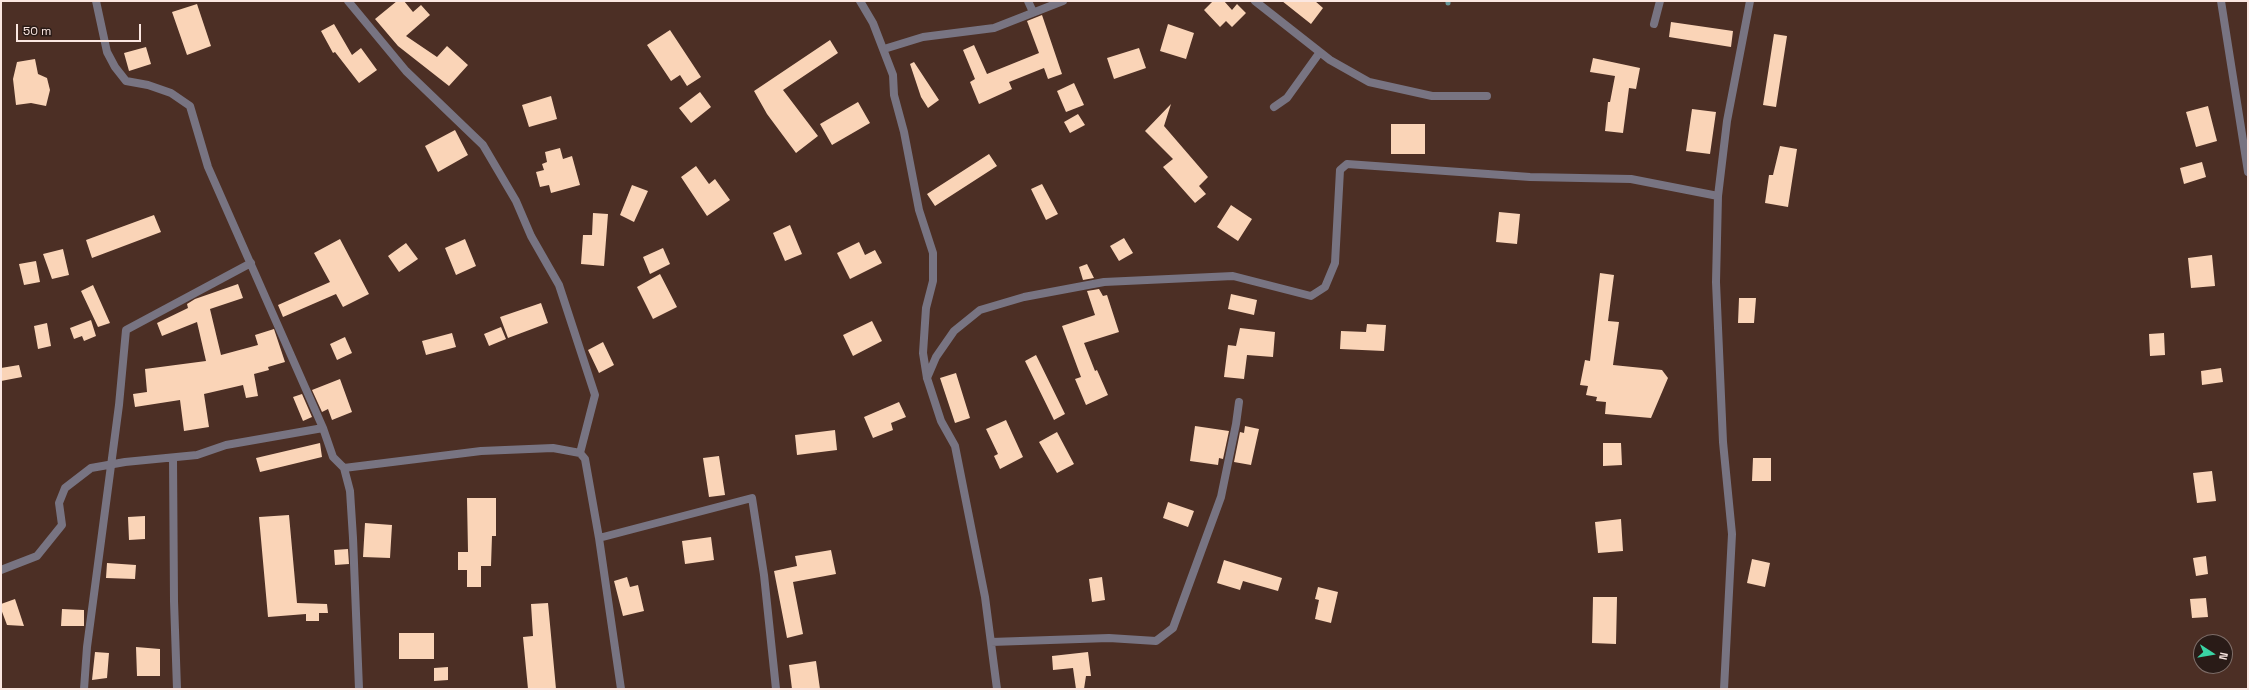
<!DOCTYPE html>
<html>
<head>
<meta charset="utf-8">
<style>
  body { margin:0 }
  #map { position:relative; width:2249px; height:690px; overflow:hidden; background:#4c2f25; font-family:"Space Grotesk",sans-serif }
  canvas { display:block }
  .frame { position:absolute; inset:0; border:2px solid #fbe7e1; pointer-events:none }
  .north { position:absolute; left:2193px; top:634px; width:40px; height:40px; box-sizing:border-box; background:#291b17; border:1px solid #7d6d68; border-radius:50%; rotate:102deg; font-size:11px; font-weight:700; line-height:16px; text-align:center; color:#fbe7e1 }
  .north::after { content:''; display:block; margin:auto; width:14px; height:18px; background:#3ad4a5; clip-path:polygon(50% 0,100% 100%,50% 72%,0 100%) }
  .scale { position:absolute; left:16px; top:24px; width:125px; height:18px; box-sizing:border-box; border:2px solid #fbe7e1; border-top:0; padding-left:5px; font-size:12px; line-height:14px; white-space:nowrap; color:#fbe7e1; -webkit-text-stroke:3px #291b17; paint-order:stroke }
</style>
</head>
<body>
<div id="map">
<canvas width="2249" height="690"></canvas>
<div class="frame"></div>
<div class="north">N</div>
<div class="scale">50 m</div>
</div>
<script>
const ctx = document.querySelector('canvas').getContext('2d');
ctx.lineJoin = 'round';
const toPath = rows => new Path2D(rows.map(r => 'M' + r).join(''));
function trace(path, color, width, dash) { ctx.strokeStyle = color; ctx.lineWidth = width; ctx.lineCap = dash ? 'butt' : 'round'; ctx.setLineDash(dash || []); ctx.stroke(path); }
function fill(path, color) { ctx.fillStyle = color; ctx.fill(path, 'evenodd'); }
const stream = toPath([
  [1448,3,1448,1]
]);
const building = toPath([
  [397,1,404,1,413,12,421,5,430,15,406,36,437,57,447,46,468,65,449,86,398,46,375,19],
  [1213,1,1224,1,1232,10,1237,4,1246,13,1232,27,1226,21,1220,27,1204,10],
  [1282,1,1315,1,1323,8,1311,24],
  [197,4,211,46,187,55,172,12],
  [1042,15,1062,74,1048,79,1044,68,1009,82,1012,89,979,104,970,82,975,79,963,50,974,45,987,74,1039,53,1027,21],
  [1671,22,1733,31,1731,47,1669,37],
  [334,24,352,55,361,48,377,70,359,83,335,52,333,53,321,31],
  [1168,24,1194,33,1186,59,1160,51],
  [670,30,701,77,687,86,680,75,671,81,647,45],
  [1774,34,1787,36,1776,107,1763,105],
  [830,40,838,53,783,90,818,136,796,153,767,114,754,91],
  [146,47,151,64,129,71,124,53],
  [1139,48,1146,68,1114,79,1107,58],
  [1593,58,1640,68,1636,89,1629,88,1623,133,1605,131,1608,102,1610,102,1615,76,1590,72],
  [35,59,38,74,47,78,50,90,46,106,31,103,16,105,13,79,17,62],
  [914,62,939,100,928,108,921,97,910,64],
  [1074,83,1084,105,1066,112,1057,91],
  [700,92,711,107,691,123,679,108],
  [551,96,557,119,529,127,522,105],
  [858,102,870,123,832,145,820,124],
  [1171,104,1164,126,1208,177,1199,186,1206,194,1195,203,1163,167,1173,159,1145,131],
  [2208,106,2217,141,2196,147,2186,112],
  [1692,109,1716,112,1710,154,1686,151],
  [1078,114,1085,125,1070,133,1064,122],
  [1391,124,1425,124,1425,154,1391,154],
  [455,130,468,155,438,172,425,146],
  [1780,146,1797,149,1788,207,1765,203,1769,175,1773,175],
  [560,148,563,159,572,156,580,185,551,193,549,185,540,187,536,172,544,170,542,164,547,162,545,152],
  [989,154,997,166,935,206,927,194],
  [2202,162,2206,177,2184,184,2180,168],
  [696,166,709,184,715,179,730,200,707,216,681,177],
  [1042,184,1058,214,1046,220,1031,189],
  [632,185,648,191,634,222,620,215],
  [1231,205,1252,219,1238,241,1217,227],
  [1499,212,1520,214,1517,244,1496,242],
  [593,213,608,214,604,266,581,264,583,235,592,235],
  [154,215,161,232,92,258,86,240],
  [790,225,802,254,785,261,773,233],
  [1124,238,1133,253,1119,261,1110,246],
  [340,239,369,294,343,307,336,294,283,317,278,305,330,282,314,253],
  [465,239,476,266,456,275,445,248],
  [859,242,865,255,875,250,882,263,850,279,837,253],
  [406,243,418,259,399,272,388,256],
  [663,248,670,264,650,274,643,257],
  [63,249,69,275,52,279,43,254],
  [2212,255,2215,286,2191,288,2188,258],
  [36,261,40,282,24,285,19,264],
  [1087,264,1094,278,1083,280,1079,267],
  [1600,273,1614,275,1608,321,1619,322,1613,365,1662,370,1668,378,1651,418,1605,414,1606,402,1596,401,1597,397,1586,395,1588,386,1580,385,1585,360,1590,361],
  [660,274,677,307,653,319,637,287],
  [238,284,243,298,210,309,221,355,258,345,255,335,274,329,285,362,268,367,269,370,254,374,258,396,246,398,243,385,204,394,209,427,184,431,180,400,135,407,133,394,147,392,145,369,206,361,197,322,162,336,157,323,188,308,187,304,195,299],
  [93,285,110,323,98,327,81,291],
  [1099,289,1103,296,1107,295,1119,332,1084,343,1095,371,1097,370,1108,395,1086,405,1075,379,1081,377,1062,326,1095,315,1087,291],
  [1231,294,1257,300,1254,315,1228,309],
  [1739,298,1756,298,1754,323,1738,323],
  [541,303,548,323,508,338,500,317],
  [91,320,96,336,84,341,82,336,74,339,70,328],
  [872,321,882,341,853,356,843,335],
  [47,323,51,346,38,349,34,326],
  [1367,324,1386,325,1384,351,1340,349,1341,331,1366,332],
  [501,327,506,339,489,346,484,334],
  [1240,328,1275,332,1273,357,1247,355,1244,379,1224,377,1228,345,1236,346],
  [452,333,456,347,426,355,422,341],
  [2164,333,2165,355,2150,356,2149,334],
  [345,337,352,353,337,360,330,344],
  [603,342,614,365,599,373,588,350],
  [1036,355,1065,414,1054,420,1025,361],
  [19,365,22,377,1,381,1,368],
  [2221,368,2223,382,2202,385,2201,371],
  [956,373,970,418,955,423,940,378],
  [340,379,352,412,332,420,328,409,322,412,312,390],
  [302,394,312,417,303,421,293,397],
  [899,402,906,417,891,423,893,430,873,438,864,417],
  [1006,420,1023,457,1000,469,994,456,998,454,986,429],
  [1195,426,1229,431,1223,459,1219,458,1218,465,1190,461],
  [1245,426,1259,429,1251,465,1234,462,1240,432,1244,433],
  [835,430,837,450,797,455,795,435],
  [1057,432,1074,464,1057,473,1039,442],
  [320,443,322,457,260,472,256,458],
  [1603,443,1621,443,1622,465,1603,466],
  [719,456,725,495,709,497,703,458],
  [1753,458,1771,458,1771,481,1752,481],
  [2212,471,2216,501,2197,503,2193,473],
  [467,498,496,498,496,536,492,536,491,566,481,566,481,587,467,587,467,570,458,570,458,552,468,552],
  [1168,502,1194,511,1188,527,1163,518],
  [289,515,297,603,327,604,328,613,319,613,319,621,306,621,306,614,268,617,259,517],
  [145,516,145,539,129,540,128,517],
  [1621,519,1623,551,1598,553,1595,522],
  [365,523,392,525,390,558,363,557],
  [711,537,714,560,685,564,682,541],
  [348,549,349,564,335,565,334,550],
  [831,550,836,574,793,582,803,634,787,638,774,571,797,566,795,556],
  [2206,556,2208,574,2196,576,2193,558],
  [1752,559,1770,563,1765,587,1747,583],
  [1224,560,1282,578,1278,591,1243,581,1240,590,1217,583],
  [107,563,136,565,135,579,106,578],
  [627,577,630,587,638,585,644,611,623,616,614,581],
  [1102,577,1105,600,1092,602,1089,579],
  [1318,587,1338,592,1331,623,1315,619,1319,600,1315,599],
  [1593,597,1617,597,1616,644,1592,643],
  [2206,598,2208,617,2192,618,2190,599],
  [15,599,24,626,7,625,1,609,1,604],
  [548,603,556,689,528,689,523,637,533,636,531,604],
  [62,609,84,610,84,626,61,626],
  [399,633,434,633,434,659,399,659],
  [136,647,160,649,160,676,137,676],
  [95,652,109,653,107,678,92,680],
  [1088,652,1091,676,1086,676,1084,689,1076,689,1073,668,1053,670,1052,656],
  [816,661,820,689,792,689,789,665],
  [448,667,448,680,434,681,434,668]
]);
const service = toPath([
  [1028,1,1033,12],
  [1255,1,1330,60,1369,82,1432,96,1487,96],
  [1654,24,1660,1],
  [884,49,923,37,994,28,1063,1],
  [1274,107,1287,98,1320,52]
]);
const minor = toPath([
  [96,1,107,52,115,67,126,81,148,85,171,93,190,106,208,167,323,428,333,457,344,468,350,491,353,538,359,689],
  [348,1,406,71,483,145,516,201,531,236,559,285,595,395,580,453,585,459,599,538,621,689],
  [860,1,873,23,893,75,894,95,904,132,919,210,933,253,933,281,926,308,923,353,927,378,941,421,955,446,985,597,997,689],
  [2221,1,2248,172],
  [927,378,936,357,954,331,980,310,1024,297,1104,282,1233,276,1311,296,1325,287,1335,263,1340,170,1347,164,1530,177,1631,179,1718,196],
  [173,458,174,601,177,689],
  [344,468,481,451,553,448,580,453],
  [599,538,752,498,764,575,776,689],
  [1,570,37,556,62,525,59,503,65,488,91,468,125,462,197,455,226,445,323,428],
  [991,642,1109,638,1156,641,1173,628,1221,497,1236,424,1239,402],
  [84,689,87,647,119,405,126,330,251,263],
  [1724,689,1732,534,1723,442,1716,282,1718,196,1727,121,1750,1]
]);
trace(stream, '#659497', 5);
fill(building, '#fad4b7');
trace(service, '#787482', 8);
trace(minor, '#787482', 8);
</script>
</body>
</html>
